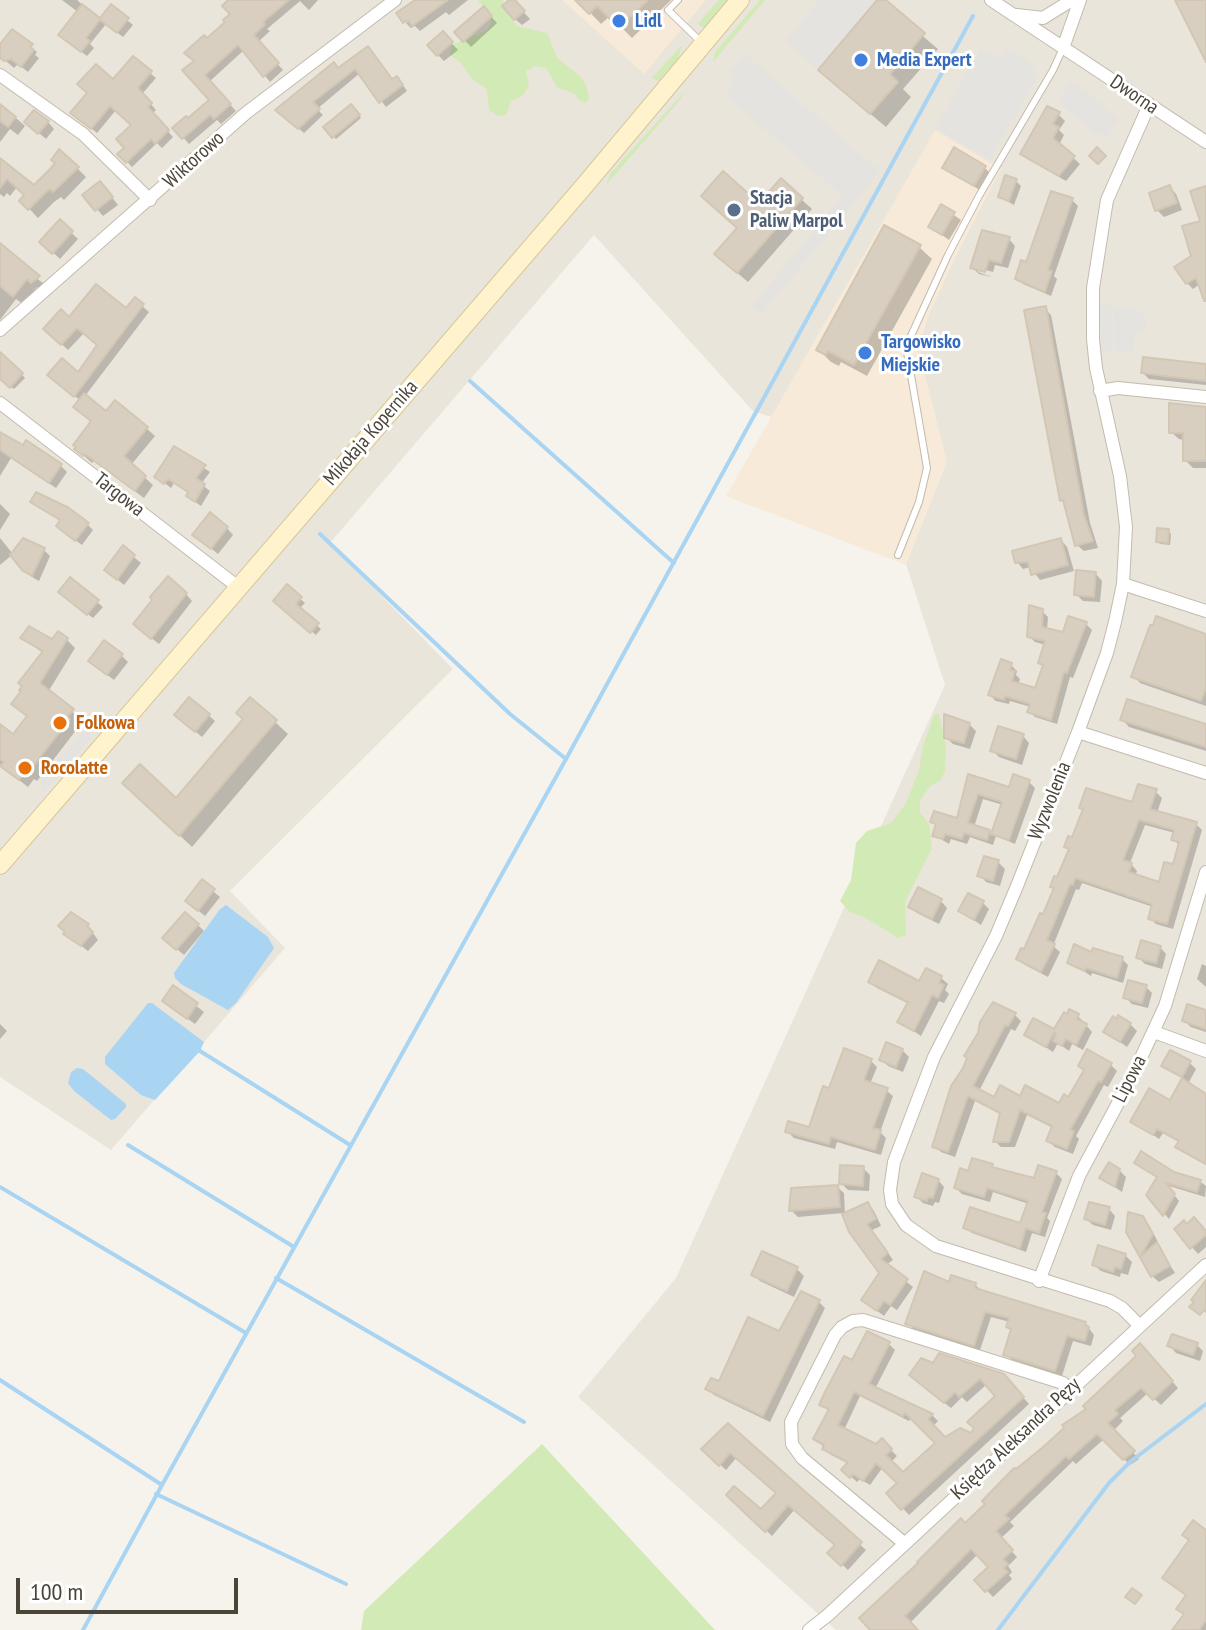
<!DOCTYPE html>
<html>
<head>
<meta charset="utf-8">
<style>
  body { margin:0 }
  #map { position:relative; width:1206px; height:1630px; overflow:hidden; background:#f6f3ec; font-family:"PT Sans Narrow",sans-serif }
  canvas { display:block }
  .scale { position:absolute; left:16px; top:1578px; width:222px; height:36px; box-sizing:border-box; border:4px solid #4b4439; border-top:0; padding-left:10px; font-size:24px; line-height:28px; white-space:nowrap; color:#4b4439; -webkit-text-stroke:6px #fff; paint-order:stroke }
</style>
</head>
<body>
<div id="map">
<canvas width="1206" height="1630"></canvas>
<div class="scale">100 m</div>
</div>
<script>
const ctx = document.querySelector('canvas').getContext('2d');
ctx.lineJoin = 'round';
function fill(path, color) { ctx.fillStyle = color; ctx.fill(path, 'evenodd'); }
const toPath = rows => new Path2D(rows.map(r => 'M' + r).join(''));
function trace(path, color, width, dash) { ctx.strokeStyle = color; ctx.lineWidth = width; ctx.lineCap = dash ? 'butt' : 'round'; ctx.setLineDash(dash || []); ctx.stroke(path); }
function drawText(font, color, halo, rows, align = 'center') {
  ctx.font = font + ' "PT Sans Narrow",sans-serif'; ctx.lineWidth = 6; ctx.setLineDash([]); ctx.textBaseline = 'middle'; ctx.strokeStyle = halo; ctx.fillStyle = color; for (const [text, x, y, turn = 0] of rows) {
    ctx.save(); ctx.translate(x, y); ctx.rotate((+turn || 0) * Math.PI / 180); ctx.textAlign = isNaN(turn) ? turn : align; if (halo) ctx.strokeText(text, 0, 0); ctx.fillText(text, 0, 0); ctx.restore();
  }
}
const residential = toPath([
  [0,0,1206,0,1206,1630,836,1630,578,1397,676,1278,945,685,869,449,753,411,594,235,330,543,453,669,230,891,285,948,111,1150,0,1077]
]);
const commercial = toPath([
  [562,0,706,0,644,74],
  [935,130,1001,169,954,260,929,315,920,342,922,363,947,462,906,565,726,496]
]);
const green = toPath([
  [478,0,503,0,506,12,517,26,547,33,557,58,579,75,586,85,589,99,585,103,579,100,575,94,557,87,546,68,535,66,526,71,529,86,522,96,511,101,506,115,498,116,489,110,487,89,472,79,461,63,450,55,452,45,486,31,491,24,491,17],
  [719,0,729,0,706,29,698,24],
  [760,0,765,0,713,62,715,52],
  [682,45,678,59,658,81,652,78],
  [686,90,678,102,606,185,610,174],
  [939,714,946,746,945,771,940,781,930,786,920,801,920,812,929,825,932,848,905,902,906,935,898,938,864,917,850,912,840,901,851,880,856,843,867,831,891,823,905,805,919,771,923,746,934,715],
  [542,1444,715,1630,361,1630,364,1611]
]);
const parking = toPath([
  [819,0,875,0,817,69,786,40],
  [1007,47,1035,65,1031,71,1039,74,990,160,935,128,980,49,1001,57],
  [746,55,880,171,761,315,751,306,843,196,726,96,733,86,731,71],
  [1070,83,1086,91,1118,120,1106,138,1099,132,1096,135,1058,102],
  [1098,304,1112,305,1113,351,1102,352],
  [1113,306,1134,308,1147,319,1146,331,1135,331,1133,351,1115,351],
  [89,724,91,737,42,794,40,781]
]);
const water = toPath([
  [226,905,268,937,274,948,236,1003,228,1010,181,984,175,978,174,973,220,909],
  [148,1003,152,1003,204,1042,200,1051,155,1100,141,1095,105,1064,105,1057],
  [77,1068,83,1069,126,1104,126,1107,115,1119,111,1120,74,1091,68,1083,71,1072]
]);
const shadow = toPath([
  [62,0,77,0,101,21,111,7,133,25,123,37,106,24,90,44,94,48,87,56,66,40,78,12],
  [231,0,318,0,309,10,300,1,267,29,270,31,258,42,283,70,270,82,244,50,209,82,236,111,221,124,217,120,189,144,175,128,189,121,212,100,196,61,207,41,232,14],
  [417,0,468,0,449,15,446,12,420,31,415,26,411,28,406,23,417,16],
  [512,0,530,19,522,25,515,19],
  [578,0,671,0,632,38,610,16,601,24],
  [880,0,938,49,903,89,911,97,886,127,835,84],
  [484,9,497,23,471,47,457,32],
  [13,31,37,52,35,55,39,58,28,72,18,64,14,68,0,56,0,47],
  [443,34,458,50,444,61,438,55],
  [368,48,393,81,402,84,407,91,386,107,360,73,317,109,323,115,304,133,283,115],
  [150,73,156,78,142,94,156,110,152,114,173,137,162,148,157,143,132,167,120,154,127,148,134,126,116,110,97,133,78,118,114,82],
  [0,104,25,126,18,135,10,129,0,142],
  [351,106,361,118,336,139,326,128],
  [1058,114,1065,121,1059,130,1064,135,1059,145,1080,164,1066,181,1029,160,1022,154],
  [48,122,54,129,46,139,33,128],
  [0,161,35,188,77,168,86,177,64,200,61,197,54,202,38,218,22,201,27,196,17,187,10,196,7,193,4,197,0,194],
  [944,167,985,168,991,174,981,191],
  [781,181,812,209,748,282,727,264,759,206],
  [1016,181,1021,186,1014,205,1000,197],
  [1170,187,1176,194,1182,210,1164,217,1157,210,1151,194],
  [1206,188,1206,300,1200,284,1193,289,1187,283,1203,222],
  [107,191,118,205,103,216,85,195],
  [1072,200,1078,206,1054,276,1057,279,1051,296,1023,284,1017,278],
  [942,207,961,220,949,240,931,227],
  [60,222,78,239,60,259,42,242],
  [1009,239,1015,246,1008,268,995,265,993,272,978,268,978,272,992,277,979,274,973,268],
  [919,247,932,259,867,376,841,362,839,366,831,362,818,349],
  [0,251,47,286,42,291,37,287,23,304,16,299,0,320],
  [135,300,149,312,85,396,106,414,146,428,155,436,131,465,153,485,144,498,94,461,92,463,77,449,92,422,81,401,56,381,79,374,100,346,84,333,68,350,46,329,69,320,126,311],
  [1045,309,1051,315,1090,523,1098,548,1084,551,1077,545,1066,504,1062,500],
  [0,365,19,371,25,378,14,389,0,377],
  [1206,366,1206,385,1149,379,1143,373],
  [1206,408,1206,468,1193,468,1185,460,1185,440,1179,439,1171,432],
  [0,434,60,465,67,472,56,488,11,458,0,476],
  [175,449,210,472,201,484,210,491,201,506,194,501,190,493,174,483,171,488,157,477],
  [33,502,87,524,93,530,82,545,64,532,62,522],
  [0,504,10,514,0,530],
  [227,528,233,535,218,554,202,541],
  [1168,531,1171,534,1170,545,1160,544,1158,541],
  [0,538,13,554,44,550,50,556,39,581,32,577,12,555,0,565],
  [1061,540,1067,547,1074,571,1040,580,1030,567,1023,569,1017,562],
  [123,548,141,563,124,585,113,576],
  [1096,574,1102,581,1100,602,1083,601,1076,594],
  [70,580,103,607,93,618,65,597],
  [287,587,305,603,299,609,321,629,316,635,280,605],
  [186,594,192,601,159,644,142,631],
  [1042,611,1048,617,1047,630,1065,635,1086,624,1092,630,1073,678,1070,677,1057,724,1035,717,1029,711,1031,707,1010,701,1009,704,996,701,990,695,1011,665,1017,671,1016,675,1020,679,1018,685,1036,690,1045,668,1040,663,1046,645,1035,642,1029,636],
  [1206,636,1206,706,1140,683,1134,676],
  [22,638,52,642,67,640,75,648,48,692,81,719,74,727,77,729,37,781,34,779,28,787,0,765,0,726,13,737,28,717,13,704,43,653],
  [122,656,128,662,114,680,97,667],
  [250,699,288,734,192,847,125,783,176,801,245,720],
  [208,715,215,721,202,737,183,721],
  [1123,720,1206,726,1206,751,1129,727],
  [969,724,976,731,970,749,953,744,946,737],
  [1023,736,1029,743,1022,765,999,757,993,751],
  [969,777,1010,789,1029,782,1035,788,1015,844,996,836,993,845,970,837,967,844,951,839,949,844,934,835,937,826,932,821,958,821],
  [983,799,1003,805,993,835,974,827],
  [1155,791,1162,798,1157,813,1196,824,1202,830,1173,929,1156,924,1150,918,1153,907,1082,883,1079,890,1076,889,1053,946,1060,952,1048,977,1025,965,1018,959,1025,952,1044,917,1055,889,1052,886,1058,880,1084,811,1081,808,1134,805],
  [1145,825,1175,833,1174,840,1180,846,1174,866,1160,885,1135,876,1137,871,1130,863],
  [998,862,1005,869,1000,886,986,882,980,875],
  [202,882,220,897,205,916,194,907],
  [941,901,947,908,939,924,917,913,910,906],
  [983,903,989,909,981,925,961,911],
  [71,914,88,926,98,940,88,951,66,934],
  [198,925,204,931,184,955,172,945],
  [1160,947,1166,954,1162,969,1145,964,1138,957],
  [1092,955,1122,959,1128,965,1123,983,1092,973,1091,976,1070,962],
  [1202,964,1206,966,1206,987,1197,979],
  [941,978,948,984,945,990,949,994,944,1003,939,1001,921,1036,900,1022,909,1004,877,988,871,981,920,983],
  [1146,987,1152,993,1148,1008,1132,1004,1125,997],
  [174,988,204,1012,195,1024,171,1007],
  [1206,1012,1206,1032,1191,1027,1184,1021],
  [1015,1015,1021,1021,1015,1031,1011,1029,979,1091,995,1099,1021,1098,1060,1105,1111,1065,1117,1071,1108,1087,1104,1085,1076,1136,1079,1139,1073,1154,1055,1147,1048,1141,1053,1128,1027,1115,1015,1147,1001,1147,995,1141,1002,1115,975,1101,955,1157,941,1152,935,1146,969,1059],
  [1078,1016,1092,1032,1083,1050,1072,1044,1069,1051,1058,1043,1053,1052,1027,1035,1055,1032],
  [0,1024,7,1031,0,1039],
  [1130,1024,1137,1031,1127,1047,1106,1032],
  [902,1050,909,1057,903,1072,888,1066,882,1060],
  [871,1061,877,1067,870,1084,886,1090,893,1096,880,1132,886,1138,881,1155,837,1142,835,1149,794,1138,788,1132,810,1129,830,1090],
  [1190,1063,1196,1069,1188,1084,1206,1096,1206,1165,1183,1152,1178,1147,1180,1142,1163,1133,1159,1139,1133,1121,1171,1103,1184,1079,1164,1065],
  [1137,1163,1202,1183,1206,1186,1205,1197,1166,1185,1179,1201,1169,1219,1148,1195,1158,1178],
  [991,1166,995,1170,1035,1181,1039,1168,1056,1173,1062,1179,1047,1218,1050,1221,1045,1237,1032,1233,1026,1252,972,1233,966,1227,1022,1226,1029,1204,993,1192,990,1202,962,1194,956,1188,969,1173],
  [863,1168,870,1175,869,1191,848,1190,841,1183],
  [1119,1170,1126,1177,1122,1192,1102,1178],
  [938,1180,944,1187,939,1203,935,1202,933,1206,923,1203,917,1197],
  [837,1187,844,1193,845,1214,868,1204,874,1211,881,1226,872,1230,893,1260,886,1265,913,1287,897,1310,891,1306,884,1316,863,1300,882,1273,851,1231,843,1213,798,1217,791,1210],
  [1109,1209,1115,1216,1111,1230,1093,1225,1086,1219],
  [1142,1218,1149,1225,1158,1242,1156,1244,1175,1273,1159,1282,1152,1276,1128,1232],
  [1206,1233,1206,1247,1198,1254,1192,1247],
  [763,1253,797,1269,804,1276,794,1297,760,1281,754,1275],
  [1125,1255,1132,1262,1128,1275,1121,1273,1120,1277,1101,1271,1094,1265],
  [950,1285,975,1285,982,1291,1085,1323,1094,1335,1091,1346,1073,1341,1062,1376,1012,1360,1006,1354,1013,1331,1008,1327,1010,1322,991,1317,980,1350,914,1330,908,1323],
  [819,1302,825,1308,770,1422,714,1395,708,1389,720,1384],
  [888,1343,895,1350,875,1389,932,1415,938,1421,933,1426,945,1440,972,1436,998,1396,987,1384,967,1402,962,1397,951,1408,917,1381,1003,1375,1029,1404,909,1515,889,1493,900,1484,883,1467,870,1485,860,1479,857,1482,844,1470,849,1464,831,1455,816,1439,830,1412,821,1404,853,1363],
  [860,1396,909,1421,912,1417,938,1443,903,1474,891,1462,897,1456,882,1441,876,1447,844,1430],
  [1197,1345,1203,1351,1200,1361,1176,1353,1170,1346],
  [1146,1352,1178,1388,1161,1405,1148,1393,1120,1418,1123,1421,1113,1431,1139,1459,1130,1465,1104,1439,1076,1464,1073,1461,1010,1522,1014,1526,1000,1539,1017,1557,1008,1566,1012,1572,1009,1575,1012,1579,993,1597,977,1580,991,1567,978,1554,909,1624,915,1630,873,1630,1016,1472,1089,1409],
  [728,1426,866,1550,848,1570,830,1553,837,1545,795,1509,772,1536,729,1495,761,1512,778,1493,737,1457,726,1470,703,1449],
  [1206,1532,1206,1630,1175,1630,1185,1615,1188,1596]
]);
const stream = toPath([
  [470,381,674,563],
  [320,534,510,714,566,759],
  [200,1051,350,1145],
  [128,1145,294,1247],
  [0,1187,246,1333],
  [276,1278,524,1422],
  [0,1380,162,1485],
  [156,1494,346,1584],
  [83,1630,162,1485,566,759,973,16],
  [998,1630,1109,1483,1130,1462,1206,1404]
]);
const building = toPath([
  [228,0,289,0,263,22,265,24,254,35,279,63,263,77,238,45,205,75,231,104,214,119,210,115,182,139,172,128,186,116,188,118,209,100,182,70,194,61,184,53,204,35,207,38,225,22,223,20,230,14,222,6,228,0],
  [415,0,448,0,412,26,408,20,403,23,396,13,415,0],
  [509,0,515,0,525,11,514,20,502,6,509,0],
  [575,0,648,0,619,28,597,6,589,14,575,0],
  [877,0,886,0,925,33,890,74,898,82,870,114,818,70,877,0],
  [1175,0,1206,0,1206,62,1175,0],
  [82,4,100,18,111,4,129,18,117,33,100,20,86,38,90,41,81,52,58,35,82,4],
  [484,6,492,16,463,42,454,32,484,6],
  [12,29,33,44,30,47,34,50,21,67,11,59,4,61,0,58,0,44,12,29],
  [443,31,453,42,437,56,427,45,443,31],
  [368,46,392,79,397,76,403,85,379,103,355,69,313,102,320,109,298,129,275,110,334,62,338,68,368,46],
  [133,56,152,71,138,88,152,103,148,107,169,130,155,144,151,139,126,163,117,154,124,148,116,139,131,125,110,106,91,129,70,113,87,93,77,84,96,64,113,79,133,56],
  [0,104,16,117,8,127,0,121,0,104],
  [351,104,360,115,332,138,323,127,351,104],
  [1047,106,1060,112,1053,124,1059,127,1053,138,1075,156,1059,176,1020,154,1047,106],
  [34,110,49,121,38,134,24,122,34,110],
  [954,147,986,166,974,186,942,168,954,147],
  [1097,147,1106,156,1098,164,1089,156,1097,147],
  [59,149,79,167,53,192,50,189,45,193,28,210,19,201,24,195,7,179,0,188,0,158,34,185,50,169,55,163,51,160,59,149],
  [723,171,759,203,781,178,803,198,737,273,714,254,737,228,701,196,723,171],
  [1005,175,1017,179,1009,201,998,197,1005,175],
  [100,181,113,197,95,211,82,195,100,181],
  [1170,185,1177,203,1155,211,1149,193,1170,185],
  [1206,186,1206,301,1204,301,1196,278,1186,284,1174,267,1191,256,1182,226,1200,221,1190,191,1206,186],
  [1051,191,1073,198,1048,270,1052,271,1045,292,1015,279,1021,260,1026,262,1051,191],
  [941,204,955,212,942,235,928,227,941,204],
  [60,219,73,231,52,254,39,242,60,219],
  [884,225,921,245,854,365,828,351,826,355,816,350,884,225],
  [982,230,1010,237,1001,263,989,260,985,272,970,268,982,230],
  [0,243,40,276,31,283,27,279,13,297,0,286,0,243],
  [96,284,126,308,135,297,144,304,74,397,47,375,62,358,78,372,97,345,77,328,61,345,43,329,61,309,69,317,96,284],
  [1046,306,1084,515,1093,541,1075,546,1063,500,1060,501,1024,310,1046,306],
  [0,352,23,373,10,388,0,379,0,352],
  [1143,357,1206,364,1206,381,1141,373,1143,357],
  [84,393,106,411,115,400,148,427,124,456,146,476,135,491,85,454,83,456,74,449,76,447,73,445,91,421,73,407,84,393],
  [1169,403,1206,407,1206,461,1183,461,1183,433,1169,433,1169,403],
  [0,432,23,445,26,440,62,464,49,483,0,450,0,432],
  [174,446,206,465,196,478,205,484,195,502,186,496,188,492,168,479,164,484,154,477,174,446],
  [36,492,69,508,89,523,75,541,56,526,60,520,30,502,36,492],
  [210,512,228,527,211,549,192,535,210,512],
  [1157,528,1169,529,1168,543,1156,542,1157,528],
  [23,538,45,548,32,576,23,571,10,555,23,538],
  [1061,538,1068,565,1031,575,1028,562,1015,563,1012,551,1061,538],
  [123,545,135,555,117,580,104,570,123,545],
  [1076,570,1096,572,1094,597,1074,595,1076,570],
  [168,576,187,593,151,639,133,624,152,600,150,597,168,576],
  [70,577,99,600,87,615,58,592,70,577],
  [287,584,302,597,296,604,319,623,310,633,273,601,287,584],
  [1029,605,1043,609,1042,627,1063,632,1068,616,1087,622,1067,673,1064,672,1051,720,1027,712,1030,704,1005,696,1004,700,988,695,1001,659,1012,663,1010,670,1015,671,1012,681,1035,688,1043,665,1038,663,1045,641,1027,637,1029,605],
  [1156,616,1206,634,1206,688,1201,701,1131,677,1150,625,1153,625,1156,616],
  [29,626,52,639,58,631,68,638,40,683,74,709,67,717,70,719,27,774,25,772,19,780,0,766,4,762,0,759,0,724,13,734,27,716,11,704,21,691,19,690,22,686,18,683,43,651,20,638,29,626],
  [104,640,123,654,107,675,88,661,104,640],
  [189,697,210,714,195,732,174,715,189,697],
  [250,697,277,720,179,836,122,783,140,764,176,798,243,719,236,713,250,697],
  [1127,699,1206,724,1206,747,1120,720,1127,699],
  [944,714,970,723,964,743,944,738,944,714],
  [998,726,1024,734,1016,759,990,751,998,726],
  [968,774,1009,787,1013,774,1030,780,1009,840,991,834,1002,802,978,794,968,823,990,830,987,840,964,833,962,839,945,834,943,839,932,836,936,824,930,822,934,811,957,818,968,774],
  [1138,784,1157,789,1150,809,1197,822,1167,924,1148,919,1152,904,1075,878,1073,885,1070,884,1047,940,1055,944,1041,972,1016,959,1021,948,1024,949,1040,913,1043,914,1054,888,1050,887,1054,876,1057,877,1069,849,1064,847,1068,836,1072,837,1083,809,1079,808,1086,788,1132,802,1138,784],
  [1139,820,1174,830,1171,840,1179,842,1173,864,1164,862,1159,882,1129,872,1132,863,1123,860,1139,820],
  [984,856,999,860,993,881,977,876,984,856],
  [202,879,215,889,198,911,185,901,202,879],
  [918,887,942,899,932,919,908,907,918,887],
  [968,893,984,901,974,920,958,911,968,893],
  [71,912,89,924,87,926,93,932,81,946,63,934,65,932,58,926,71,912],
  [185,912,199,924,176,950,162,938,185,912],
  [1141,940,1161,946,1156,963,1136,958,1141,940],
  [1074,944,1091,952,1093,948,1123,957,1117,978,1086,968,1085,971,1067,963,1074,944],
  [879,960,919,981,926,968,942,976,939,983,944,985,938,998,932,995,914,1031,897,1022,908,1002,868,982,879,960],
  [1128,980,1147,985,1142,1003,1123,998,1128,980],
  [173,985,198,1003,187,1019,162,1001,173,985],
  [993,1002,1016,1013,1008,1026,1005,1025,973,1086,994,1097,1000,1085,1020,1096,1025,1085,1059,1103,1064,1094,1068,1097,1073,1089,1084,1070,1078,1066,1087,1049,1112,1063,1101,1082,1098,1081,1070,1130,1074,1131,1067,1149,1046,1141,1052,1126,1020,1110,1009,1142,993,1142,1000,1113,968,1096,948,1152,932,1147,951,1086,963,1068,967,1058,964,1056,978,1033,980,1022,993,1002],
  [1187,1004,1206,1010,1206,1029,1182,1021,1187,1004],
  [1069,1009,1079,1014,1077,1019,1087,1024,1076,1045,1066,1039,1062,1046,1053,1041,1056,1034,1054,1033,1046,1047,1024,1035,1033,1018,1054,1029,1064,1012,1067,1014,1069,1009],
  [1118,1015,1131,1023,1120,1042,1103,1032,1113,1016,1117,1019,1118,1015],
  [886,1042,903,1049,896,1067,879,1060,886,1042],
  [844,1048,872,1059,864,1080,888,1088,873,1128,881,1130,875,1150,831,1137,829,1144,785,1132,788,1121,809,1127,823,1086,829,1088,844,1048],
  [1170,1050,1191,1061,1182,1077,1161,1066,1170,1050],
  [1182,1078,1206,1094,1206,1164,1175,1147,1179,1141,1157,1129,1153,1135,1130,1122,1149,1088,1170,1100,1182,1078],
  [1141,1151,1174,1172,1201,1180,1197,1192,1166,1183,1175,1194,1163,1216,1146,1195,1157,1177,1134,1163,1141,1151],
  [972,1158,993,1164,992,1167,1034,1178,1038,1165,1057,1171,1042,1212,1046,1213,1039,1233,1026,1228,1020,1248,963,1228,970,1207,1020,1223,1028,1201,987,1188,984,1197,954,1188,960,1168,968,1171,972,1158],
  [1109,1162,1120,1169,1115,1187,1099,1178,1109,1162],
  [840,1165,864,1166,863,1186,839,1184,840,1165],
  [922,1173,939,1179,933,1198,928,1197,927,1201,914,1197,922,1173],
  [838,1185,840,1207,789,1211,791,1188,838,1185],
  [868,1202,876,1219,867,1224,888,1253,881,1259,908,1279,890,1305,884,1301,877,1311,861,1300,879,1273,849,1232,842,1214,868,1202],
  [1089,1202,1110,1207,1105,1225,1084,1219,1089,1202],
  [1128,1212,1143,1216,1153,1234,1140,1257,1157,1242,1170,1266,1151,1277,1126,1232,1128,1212],
  [1194,1217,1206,1231,1206,1235,1190,1249,1174,1229,1184,1220,1187,1224,1194,1217],
  [1098,1245,1126,1254,1121,1269,1115,1267,1113,1272,1092,1265,1098,1245],
  [762,1251,798,1267,787,1291,751,1275,762,1251],
  [924,1271,949,1282,951,1275,976,1283,975,1288,1086,1322,1085,1325,1089,1327,1085,1341,1067,1336,1055,1371,1003,1355,1011,1329,1006,1327,1009,1318,985,1312,974,1346,905,1324,924,1271],
  [1206,1280,1206,1312,1204,1310,1200,1315,1189,1307,1194,1302,1191,1300,1206,1280],
  [801,1291,820,1300,763,1416,705,1389,711,1378,719,1381,748,1317,779,1331,801,1291],
  [867,1331,890,1342,869,1384,933,1414,928,1419,945,1437,960,1428,971,1433,974,1428,967,1422,995,1396,980,1379,959,1397,955,1392,944,1403,909,1375,921,1358,933,1363,939,1353,1004,1374,1024,1397,901,1510,886,1493,897,1483,876,1463,863,1481,853,1474,850,1478,841,1470,848,1462,822,1449,824,1445,813,1439,829,1409,819,1405,825,1392,844,1356,852,1360,867,1331],
  [854,1392,903,1416,905,1413,935,1443,903,1472,886,1455,892,1449,882,1438,876,1444,838,1425,854,1392],
  [1172,1334,1198,1343,1193,1355,1167,1346,1172,1334],
  [1140,1343,1173,1381,1153,1400,1141,1388,1115,1410,1118,1414,1108,1423,1135,1451,1123,1460,1097,1434,1069,1459,1066,1456,1005,1515,1009,1519,996,1531,1013,1550,1003,1559,1008,1564,1004,1568,1008,1572,985,1592,974,1580,988,1567,971,1549,905,1616,918,1630,870,1630,859,1618,918,1563,917,1562,961,1518,965,1523,985,1504,982,1501,1014,1468,1016,1469,1042,1448,1064,1428,1062,1425,1086,1409,1083,1406,1136,1356,1132,1351,1140,1343],
  [728,1423,862,1542,841,1566,827,1553,835,1545,788,1505,765,1532,726,1495,734,1486,761,1509,776,1493,730,1453,719,1466,701,1449,728,1423],
  [1193,1520,1206,1530,1206,1620,1199,1630,1172,1630,1184,1614,1176,1609,1186,1595,1162,1578,1189,1540,1182,1535,1193,1520],
  [1132,1588,1142,1595,1135,1604,1125,1597,1132,1588]
]);
const service = toPath([
  [678,0,668,10,701,42],
  [898,555,919,502,927,468,907,352,910,338,948,255,979,196,1053,70,1063,48]
]);
const minor = toPath([
  [991,0,1206,142],
  [1017,15,1043,18,1072,0],
  [1063,48,1080,0],
  [0,75,83,134,150,200],
  [0,330,246,113,395,0],
  [1100,391,1118,388,1206,397],
  [0,403,238,587],
  [1123,584,1206,611],
  [1078,732,1206,773],
  [1154,1032,1206,1051],
  [1039,1281,1079,1176,1133,1075,1165,1006,1206,872],
  [1140,1326,1122,1308,1110,1301,936,1246,906,1225,892,1204,890,1190,894,1162,934,1057,996,936,1017,886,1078,732,1107,653,1115,622,1123,584,1126,527,1120,476,1096,368,1093,339,1093,288,1107,200,1149,105],
  [904,1543,802,1458,792,1444,791,1422,835,1335,842,1327,853,1321,863,1320,1063,1383,1070,1390],
  [809,1630,828,1615,1206,1265]
]);
const secondary = toPath([
  [0,865,585,185,740,0]
]);
const markers = [
  [619,21,8,"#3f7fe0"],
  [861,60,8,"#3f7fe0"],
  [734,210,8,"#5c6f8a"],
  [865,353,8,"#3f7fe0"],
  [60,723,8,"#e8710a"],
  [25,768,8,"#e8710a"]
];
const shopNames = [
  ["Lidl",635,21],
  ["Media Expert",877,60],
  ["Targowisko",881,342],
  ["Miejskie",881,365]
];
const streetNames = [
  ["Dworna",1134,95,34],
  ["Wiktorowo",194,160,-42],
  ["Mikołaja Kopernika",371,433,-49],
  ["Targowa",119,495,38],
  ["Wyzwolenia",1050,801,-68],
  ["Lipowa",1130,1079,-63],
  ["Księdza Aleksandra Pęzy",1016,1439,-43]
];
const serviceNames = [
  ["Stacja",750,198],
  ["Paliw Marpol",750,221]
];
const foodNames = [
  ["Folkowa",76,723],
  ["Rocolatte",41,768]
];
fill(residential, '#eae5da');
fill(commercial, '#f7ead8');
fill(green, '#d2eab5');
fill(parking, '#e5e3e0');
fill(water, '#a9d4f2');
fill(shadow, '#0003');
trace(stream, '#a9d4f2', 4);
fill(building, '#d8cfc1');
trace(building, '#d3c7b4', 2);
trace(service, '#c2bbae', 8);
trace(minor, '#c2bbae', 14);
trace(secondary, '#d6c79b', 20);
trace(service, '#fff', 6);
trace(minor, '#fff', 12);
trace(secondary, '#fff3cd', 18);
for (const [x, y, r, color] of markers) { const dot = new Path2D(); dot.arc(x, y, r, 0, 2 * Math.PI); ctx.fillStyle = color; ctx.fill(dot); trace(dot, '#fff', 3); }
drawText('bold 20px', '#366cbe', '#fff', shopNames, 'left');
drawText('20px', '#4b4439', '#fff', streetNames);
drawText('bold 20px', '#4e5e75', '#fff', serviceNames, 'left');
drawText('bold 20px', '#c56008', '#fff', foodNames, 'left');
</script>
</body>
</html>
